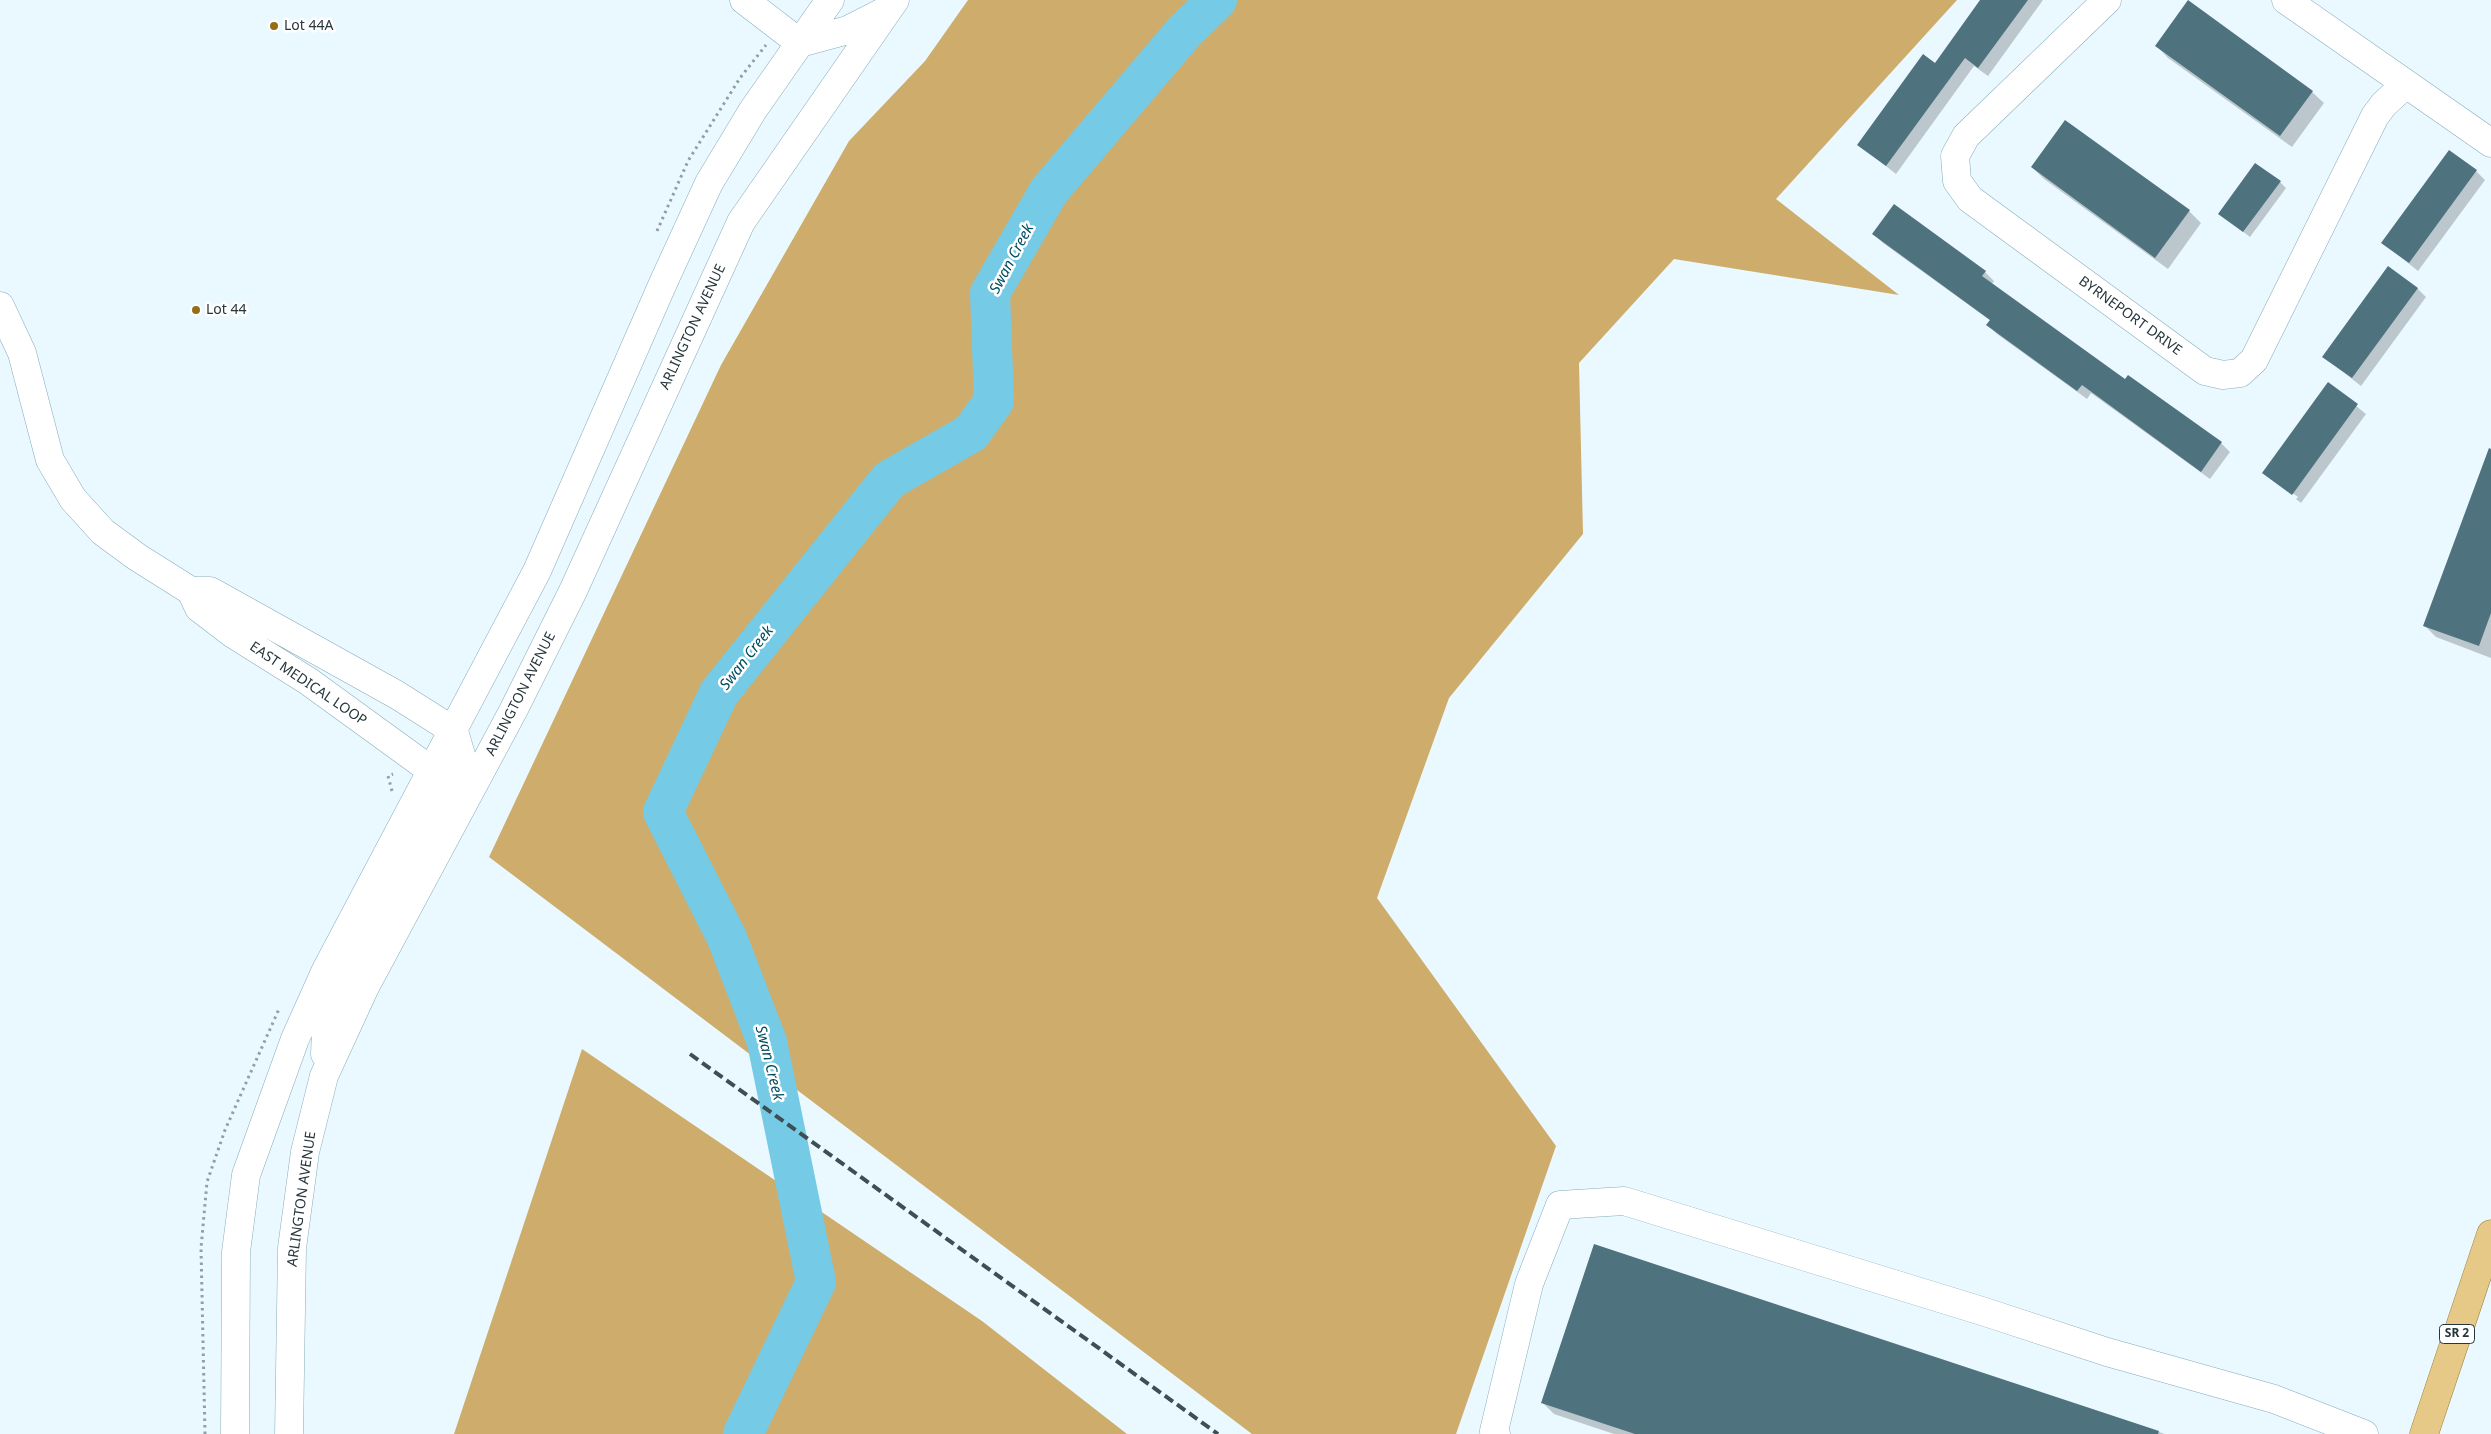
<!DOCTYPE html>
<html>
<head>
<meta charset="utf-8">
<style>
  body { margin:0 }
  canvas { display:block; background:#eaf9ff }
</style>
</head>
<body>
<canvas width="2491" height="1434"></canvas>
<script>
const ctx = document.querySelector('canvas').getContext('2d');
ctx.lineJoin = 'round';
function fill(path, color) { ctx.fillStyle = color; ctx.fill(path, 'evenodd'); }
const toPath = rows => new Path2D(rows.map(r => 'M' + r).join(''));
function trace(path, color, width, dash) { ctx.strokeStyle = color; ctx.lineWidth = width; ctx.lineCap = dash ? 'butt' : 'round'; ctx.setLineDash(dash || []); ctx.stroke(path); }
function drawText(font, color, halo, rows, align = 'center') {
  ctx.font = font + ' "Noto Sans",sans-serif'; ctx.lineWidth = 5; ctx.setLineDash([]); ctx.textBaseline = 'middle'; ctx.strokeStyle = halo; ctx.fillStyle = color; for (const [text, x, y, turn = 0] of rows) {
    ctx.save(); ctx.translate(x, y); ctx.rotate((+turn || 0) * Math.PI / 180); ctx.textAlign = isNaN(turn) ? turn : align; if (halo) ctx.strokeText(text, 0, 0); ctx.fillText(text, 0, 0); ctx.restore();
  }
}
const forest = toPath([
  [968,0,1957,0,1776,199,1899,295,1674,259,1579,363,1583,534,1449,698,1377,898,1556,1146,1456,1434,1252,1434,489,857,721,365,849,141,925,61],
  [582,1049,982,1321,1127,1434,454,1434]
]);
const shadow = toPath([
  [1982,0,2043,0,1988,76,1974,66,1896,174,1859,145,1935,64],
  [2157,46,2312,92,2324,103,2292,147,2168,58],
  [2032,167,2189,211,2201,223,2168,269,2044,179],
  [2476,171,2485,180,2418,271,2383,243],
  [2280,182,2286,188,2250,237,2220,214],
  [1874,234,1985,272,1994,281,1992,284,2125,381,2221,443,2230,452,2210,479,2091,393,2087,399,1997,334,1988,325,1991,321,1883,243],
  [2417,288,2426,297,2361,386,2324,357],
  [2329,384,2366,414,2301,503,2296,499,2298,497,2264,473],
  [2491,467,2491,658,2436,637,2424,625],
  [1594,1245,2165,1434,1614,1434,1554,1414,1542,1402]
]);
const river = toPath([
  [743,1434,816,1282,767,1042,727,938,663,812,719,693,889,480,971,433,994,401,990,293,1049,191,1184,32,1217,0]
]);
const building = toPath([
  [1980,0,2028,0,1978,68,1965,58,1886,166,1857,145,1923,54,1935,63],
  [2188,0,2313,91,2280,136,2155,46],
  [2065,120,2190,210,2155,258,2031,167],
  [2449,150,2477,170,2409,263,2381,243],
  [2255,163,2281,181,2243,232,2218,214],
  [1894,204,1986,271,1982,276,2125,379,2128,375,2222,442,2201,472,2082,385,2077,391,1986,325,1990,320,1872,234],
  [2388,266,2418,288,2352,378,2322,357],
  [2328,382,2358,404,2292,495,2262,473],
  [2489,448,2491,449,2491,613,2479,646,2423,626],
  [1594,1244,2159,1431,2158,1434,1635,1434,1541,1403]
]);
const path = toPath([
  [657,231,688,161,740,78,766,45],
  [392,791,388,776,393,774],
  [205,1434,201,1248,207,1182,225,1130,279,1009]
]);
const minor = toPath([
  [744,0,800,43,848,30,885,11],
  [2107,0,1966,136,1955,156,1957,181,1970,199,2205,371,2223,375,2240,373,2254,360,2375,116,2384,104,2405,85],
  [2286,0,2491,143],
  [0,306,22,353,50,460,73,499,103,532,137,557,191,591,210,591,397,695,454,731],
  [191,591,199,608,233,634,308,681,432,771],
  [325,1054,326,1030,337,994,351,962,455,777,461,755,454,731],
  [235,1434,236,1252,246,1175,295,1039,326,970,537,571,664,281,709,183,753,110,830,0],
  [289,1434,292,1248,305,1152,324,1076,365,987,513,711,573,591,741,222,895,0],
  [1496,1434,1494,1431,1529,1284,1560,1205,1624,1201,1985,1312,2107,1352,2274,1399,2364,1434]
]);
const major = toPath([
  [2424,1434,2491,1234]
]);
const rail = toPath([
  [690,1054,1218,1434]
]);
const markers = [
  [274,26,5,"#946e17"],
  [196,310,5,"#946e17"]
];
const shields = [
  [2457,1334,35]
];
const shieldNames = [
  ["SR 2",2457,1334]
];
const poiNames = [
  ["Lot 44A",284,26],
  ["Lot 44",206,310]
];
const streetNames = [
  ["BYRNEPORT DRIVE",2130,316,36],
  ["ARLINGTON AVENUE",693,327,-65],
  ["EAST MEDICAL LOOP",308,684,34],
  ["ARLINGTON AVENUE",521,694,-63],
  ["ARLINGTON AVENUE",302,1199,-82]
];
const waterNames = [
  ["Swan Creek",1012,259,-62],
  ["Swan Creek",747,658,-52],
  ["Swan Creek",769,1063,76]
];
fill(forest, '#cead6c');
fill(shadow, '#0003');
trace(river, '#75cae6', 40);
fill(building, '#4f727f');
trace(minor, '#87acba', 29);
trace(major, '#997e38', 29);
trace(path, '#8f9fa4', 3, [2.5, 4]);
trace(minor, '#fff', 28);
trace(major, '#e7c987', 28);
trace(rail, '#3e4e53', 4, [10, 5]);
for (const [x, y, r, color] of markers) { const dot = new Path2D(); dot.arc(x, y, r, 0, 2 * Math.PI); ctx.fillStyle = color; ctx.fill(dot); trace(dot, '#fff', 2); }
for (const [x, y, w] of shields) { const box = new Path2D(); box.roundRect(x - w / 2, y - 9.5, w, 19, 4); ctx.fillStyle = '#fff'; ctx.fill(box); trace(box, '#26363b', 1); }
drawText('bold 12px', '#26363b', null, shieldNames);
drawText('14px', '#26363b', '#fff', poiNames, 'left');
drawText('14px', '#26363b', '#fff', streetNames);
drawText('italic 15px', '#004e62', '#fff', waterNames);
</script>
</body>
</html>
